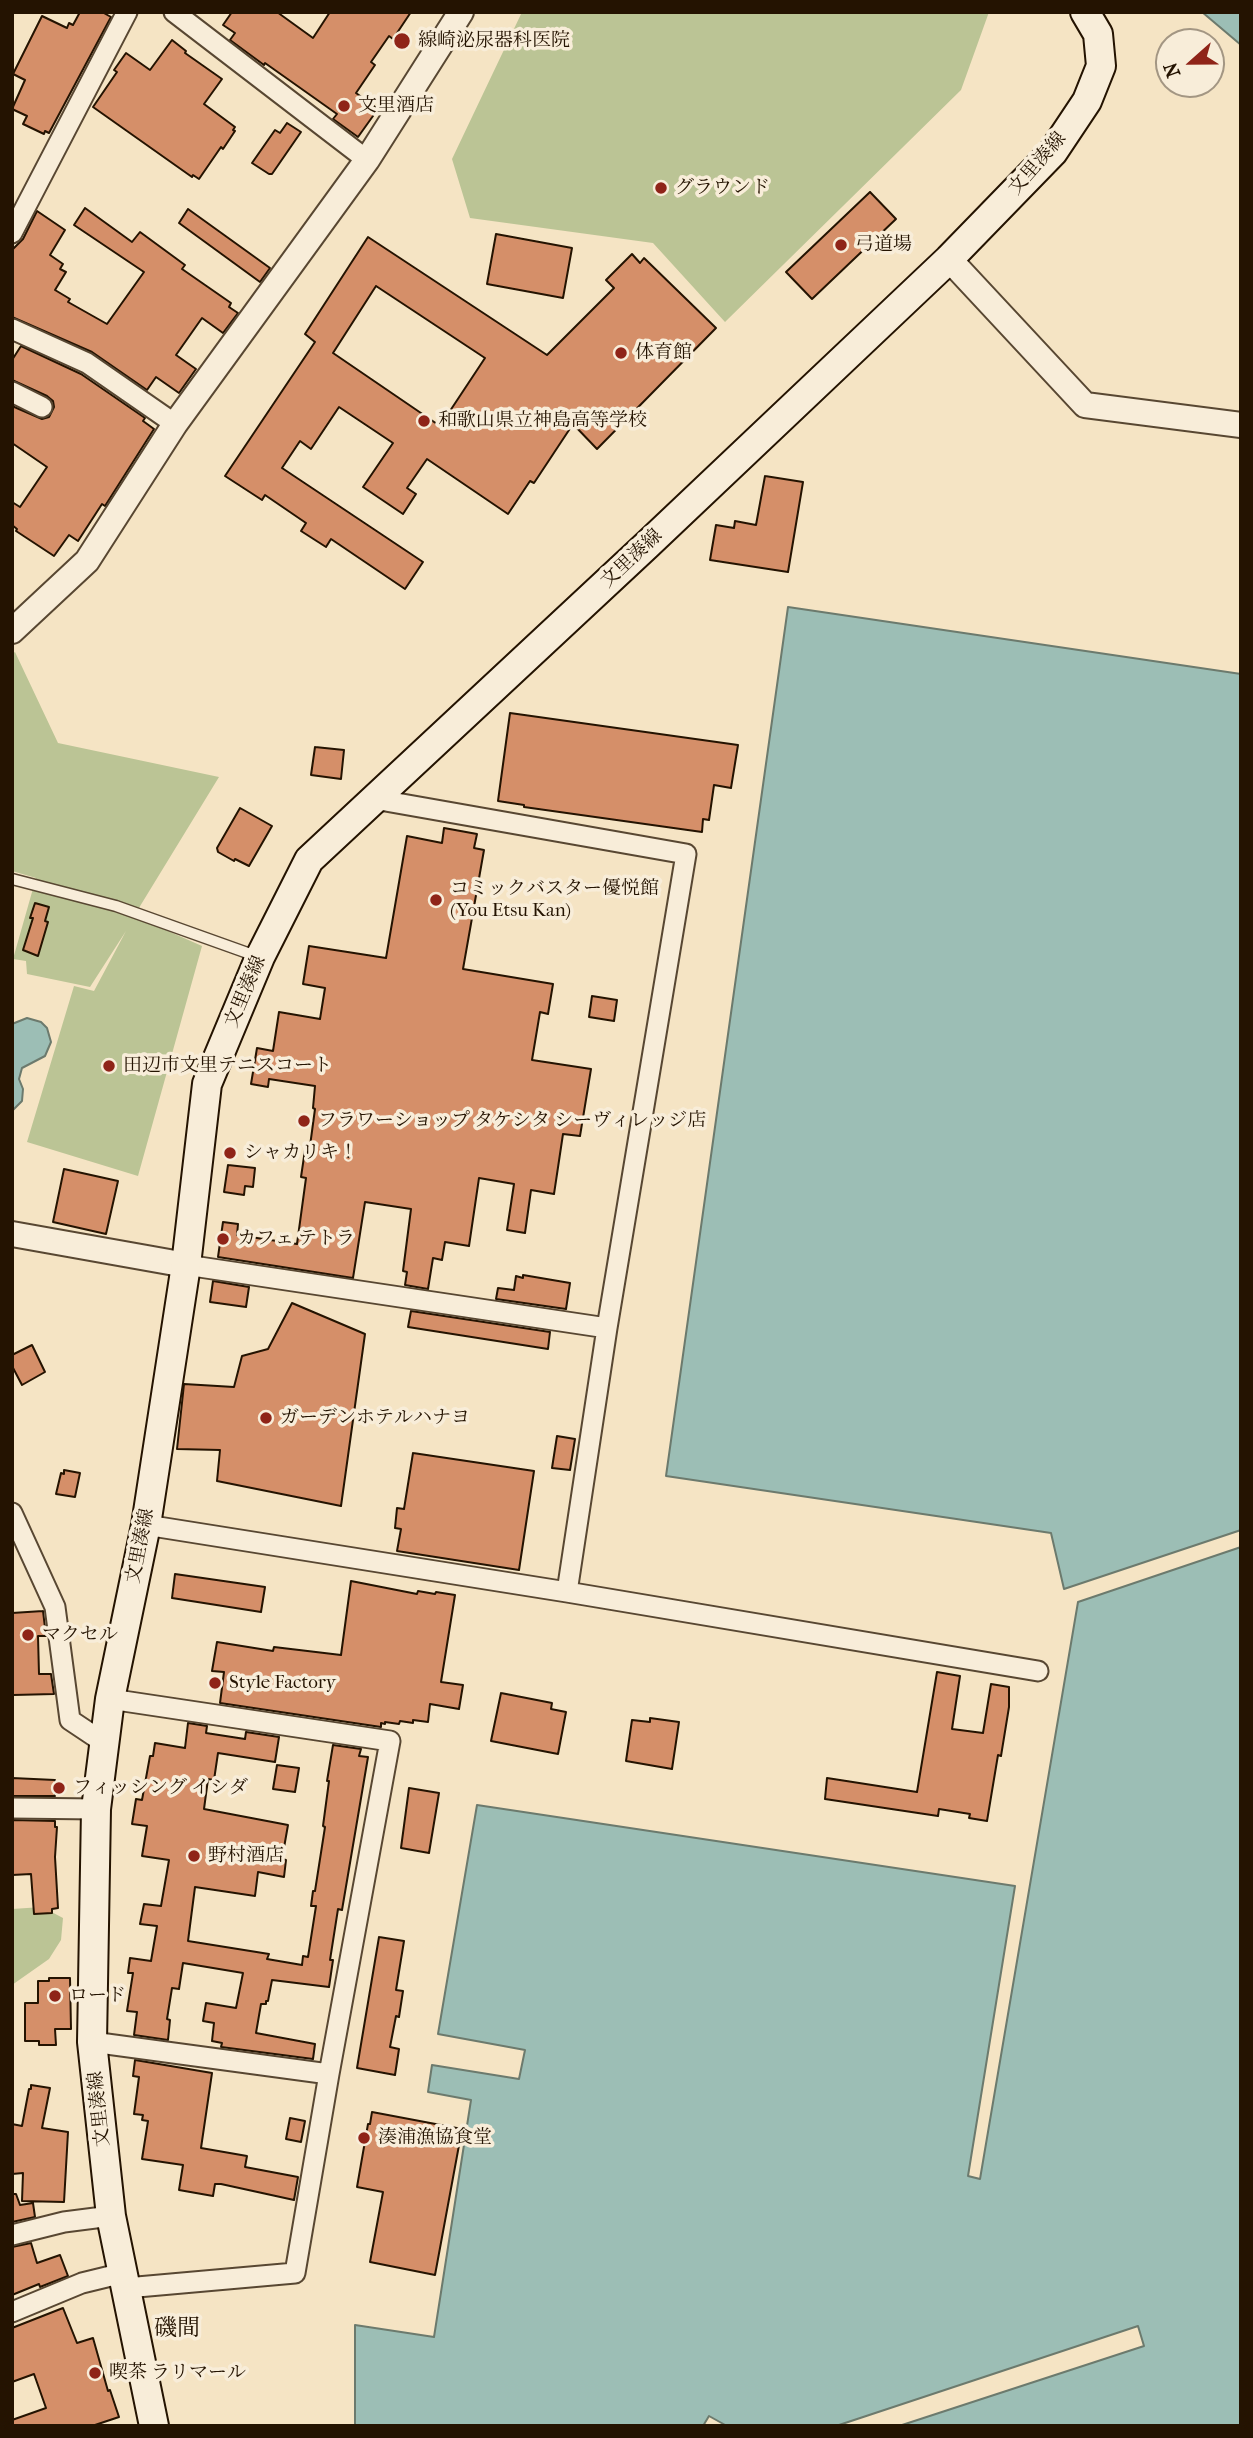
<!DOCTYPE html>
<html>
<head>
<meta charset="utf-8">
<style>
  body { margin:0 }
  #map { position:relative; width:1253px; height:2438px; overflow:hidden; background:#f5e4c4; font-family:"IM FELL French Canon",serif }
  canvas { display:block }
  .frame { position:absolute; inset:0; border:14px solid #241301; pointer-events:none }
  .north { position:absolute; left:1155px; top:28px; width:70px; height:70px; box-sizing:border-box; background:#f8edd9; border:2px solid #a39683; border-radius:50%; rotate:249deg; font-size:19px; font-weight:700; line-height:28px; text-align:center; color:#241301 }
  .north::after { content:''; display:block; margin:auto; width:24px; height:32px; background:#8f2418; clip-path:polygon(50% 0,100% 100%,50% 72%,0 100%) }
</style>
</head>
<body>
<div id="map">
<canvas width="1253" height="2438"></canvas>
<div class="frame"></div>
<div class="north">N</div>
</div>
<script>
const ctx = document.querySelector('canvas').getContext('2d');
ctx.lineJoin = 'round';
function fill(path, color) { ctx.fillStyle = color; ctx.fill(path, 'evenodd'); }
const toPath = rows => new Path2D(rows.map(r => 'M' + r).join(''));
function trace(path, color, width, dash) { ctx.strokeStyle = color; ctx.lineWidth = width; ctx.lineCap = dash ? 'butt' : 'round'; ctx.setLineDash(dash || []); ctx.stroke(path); }
function drawText(font, color, halo, rows, align = 'center') {
  ctx.font = font + ' "IM FELL French Canon","Noto Serif JP",serif'; ctx.lineWidth = 7; ctx.setLineDash([]); ctx.textBaseline = 'middle'; ctx.strokeStyle = halo; ctx.fillStyle = color; for (const [text, x, y, turn = 0] of rows) {
    ctx.save(); ctx.translate(x, y); ctx.rotate((+turn || 0) * Math.PI / 180); ctx.textAlign = isNaN(turn) ? turn : align; if (halo) ctx.strokeText(text, 0, 0); ctx.fillText(text, 0, 0); ctx.restore();
  }
}
const green = toPath([
  [522,12,989,12,961,90,725,322,653,243,470,218,452,159],
  [15,652,58,743,219,777,134,916,202,946,138,1176,27,1142,74,986,94,991,126,931,90,987,27,974,26,961,13,959,36,878,12,871,12,654],
  [42,1907,63,1918,61,1940,49,1959,12,1985,12,1909]
]);
const water = toPath([
  [1202,12,1241,12,1241,45,1202,12],
  [788,607,1241,674,1241,1530,1064,1589,1051,1533,666,1476,788,607],
  [27,1018,41,1022,47,1028,51,1042,45,1056,22,1068,19,1079,23,1089,22,1101,12,1111,12,1024,27,1018],
  [1241,1547,1241,2426,899,2426,1144,2346,1138,2326,836,2426,727,2426,709,2416,703,2426,355,2426,355,2325,434,2337,471,2100,428,2092,432,2065,519,2079,525,2050,438,2034,477,1805,1015,1886,968,2176,980,2179,1078,1602,1241,1547]
]);
const building = toPath([
  [80,12,102,12,111,17,49,133,45,131,44,134,23,124,27,116,12,109,25,80,13,74,42,16,67,28,69,23,73,25,80,12],
  [232,12,277,12,313,38,330,12,411,12,393,39,389,36,371,62,375,65,356,93,378,109,358,137,333,119,337,114,265,63,264,65,230,40,235,33,223,25,232,12],
  [172,40,186,51,185,53,222,79,204,104,235,127,233,130,235,131,223,149,221,147,199,179,193,175,192,177,93,107,117,72,114,70,126,53,150,70,172,40],
  [287,123,301,132,272,174,269,174,252,163,275,130,280,133,287,123],
  [870,192,896,219,812,299,786,272,870,192],
  [85,208,132,242,140,232,185,265,182,269,231,303,229,307,238,313,223,333,202,318,176,355,196,369,179,393,156,377,147,390,92,352,12,317,12,250,23,239,37,211,65,230,50,255,63,264,60,269,66,272,55,290,70,299,68,302,107,324,144,272,74,225,85,208],
  [188,209,270,268,260,282,179,223,188,209],
  [496,234,572,248,563,298,487,284,496,234],
  [368,237,547,355,614,288,606,280,632,254,640,263,644,258,716,328,597,449,573,424,534,483,530,481,508,514,427,459,407,488,416,494,403,514,363,487,393,443,339,407,311,449,300,441,282,468,423,562,405,589,331,539,326,547,301,531,306,523,265,495,262,500,225,476,315,342,305,334,368,237],
  [376,286,485,358,440,426,333,353,376,286],
  [21,346,81,374,145,418,143,421,154,429,105,506,102,504,78,541,69,535,54,556,16,531,17,529,12,525,12,502,20,507,47,467,12,443,12,406,42,419,49,417,54,407,53,401,47,396,12,380,12,360,21,346],
  [765,476,803,482,788,572,710,560,716,525,734,528,735,521,756,525,765,476],
  [510,713,738,745,731,788,714,785,709,820,703,819,702,832,524,807,524,805,498,801,510,713],
  [315,747,344,750,341,779,311,775,315,747],
  [240,808,272,826,249,866,235,859,234,861,218,852,217,848,240,808],
  [444,828,477,834,474,848,484,850,463,969,553,984,548,1014,540,1012,532,1060,591,1069,580,1136,563,1134,554,1194,531,1190,525,1233,507,1230,514,1184,479,1178,469,1246,445,1242,442,1260,433,1258,428,1289,405,1285,407,1272,403,1271,411,1209,365,1202,353,1278,218,1257,223,1222,238,1224,237,1235,297,1244,306,1178,301,1177,305,1150,308,1150,310,1146,315,1109,313,1108,315,1086,269,1079,268,1087,251,1084,257,1048,273,1051,279,1012,320,1019,325,988,303,984,309,946,386,958,407,836,442,843,444,828],
  [35,903,49,907,45,921,48,922,38,956,23,950,33,918,30,918,35,903],
  [592,996,617,1000,614,1021,589,1017,592,996],
  [228,1165,255,1168,253,1187,245,1186,244,1195,224,1192,228,1165],
  [64,1169,118,1181,106,1234,53,1222,64,1169],
  [523,1275,570,1283,566,1309,496,1299,498,1288,514,1290,516,1276,523,1278,523,1275],
  [213,1281,249,1287,246,1307,210,1302,213,1281],
  [292,1303,365,1334,341,1506,217,1481,220,1450,177,1449,184,1384,234,1387,242,1356,268,1349,292,1303],
  [411,1311,550,1332,548,1349,408,1327,411,1311],
  [32,1345,45,1372,22,1385,12,1366,12,1355,32,1345],
  [557,1436,575,1439,570,1470,552,1468,557,1436],
  [413,1453,534,1471,519,1570,397,1551,401,1529,395,1528,397,1508,404,1509,413,1453],
  [64,1470,80,1473,75,1497,56,1494,61,1473,64,1474,64,1470],
  [175,1574,265,1587,261,1612,172,1598,175,1574],
  [351,1581,417,1594,418,1591,435,1594,436,1592,455,1595,441,1682,463,1685,459,1709,430,1704,428,1722,413,1720,413,1723,400,1721,399,1724,385,1722,385,1724,381,1723,381,1727,220,1703,224,1672,212,1671,217,1642,273,1651,274,1647,341,1655,351,1581],
  [43,1611,46,1636,38,1636,39,1674,51,1674,54,1694,13,1695,12,1613,43,1611],
  [937,1672,960,1676,952,1729,983,1733,991,1684,1009,1687,1009,1707,1001,1756,998,1755,987,1821,969,1818,970,1814,939,1809,938,1816,825,1799,827,1778,917,1792,937,1672],
  [501,1693,552,1703,551,1709,566,1712,558,1754,491,1741,501,1693],
  [650,1718,679,1722,672,1769,626,1761,632,1720,650,1722,650,1718],
  [188,1723,207,1726,206,1733,245,1739,246,1732,279,1737,275,1762,218,1753,214,1780,208,1779,204,1809,288,1825,282,1859,286,1860,284,1877,258,1872,255,1896,195,1887,188,1941,269,1954,267,1959,302,1965,303,1956,308,1957,316,1906,311,1906,313,1891,315,1891,325,1827,323,1826,329,1781,327,1781,333,1745,361,1749,359,1756,368,1757,342,1910,338,1909,330,1960,333,1960,329,1987,272,1980,268,2001,266,2001,266,2004,261,2004,256,2033,315,2044,313,2059,221,2047,222,2043,212,2041,214,2023,203,2021,206,2003,236,2008,243,1973,183,1963,179,1989,172,1988,167,2019,170,2020,168,2040,134,2035,137,2012,127,2011,133,1973,128,1973,130,1958,151,1961,157,1926,140,1924,144,1904,161,1906,169,1860,142,1856,147,1826,132,1824,136,1799,142,1800,150,1756,153,1756,155,1743,185,1748,188,1723],
  [277,1765,299,1768,295,1792,273,1789,277,1765],
  [12,1778,55,1780,55,1796,12,1796,12,1778],
  [409,1788,439,1793,429,1853,401,1848,409,1788],
  [12,1820,55,1821,55,1827,57,1827,55,1857,58,1908,52,1909,52,1913,34,1914,31,1874,12,1875,12,1820],
  [379,1937,404,1941,396,1990,403,1991,399,2017,396,2016,390,2047,399,2049,395,2075,357,2068,379,1937],
  [49,1978,70,1978,71,2029,55,2029,56,2045,39,2045,39,2041,25,2041,25,2003,38,2003,38,1981,49,1981,49,1978],
  [135,2060,212,2073,201,2148,247,2156,245,2167,298,2177,294,2200,221,2184,215,2184,213,2196,179,2190,183,2165,142,2159,148,2121,142,2120,143,2115,134,2114,139,2077,133,2076,135,2060],
  [31,2085,50,2088,42,2128,68,2132,64,2202,22,2201,23,2173,12,2174,12,2124,22,2126,29,2089,31,2089,31,2085],
  [372,2112,462,2129,435,2275,370,2262,383,2192,357,2187,368,2124,370,2124,372,2112],
  [290,2118,305,2121,301,2142,286,2139,290,2118],
  [12,2194,16,2194,20,2205,33,2203,35,2217,12,2222,12,2194],
  [31,2243,37,2263,60,2255,68,2276,40,2287,39,2284,12,2295,12,2247,31,2243],
  [63,2308,77,2343,93,2338,108,2391,110,2390,119,2417,92,2426,12,2426,12,2420,46,2408,34,2374,12,2382,12,2328,63,2308]
]);
const service = toPath([
  [12,879,116,906,256,956]
]);
const minor = toPath([
  [174,12,367,160],
  [12,233,127,12],
  [12,329,87,363,175,424],
  [12,392,42,407],
  [374,799,686,854,607,1328,567,1592],
  [186,1265,607,1328],
  [12,1513,55,1607,70,1720,103,1742],
  [146,1525,567,1592,1038,1671],
  [110,1699,390,1741,329,2074,295,2273,126,2288],
  [12,1808,96,1809],
  [92,2042,329,2074],
  [12,2235,64,2222,111,2216],
  [12,2312,82,2283,123,2273]
]);
const tertiary = toPath([
  [949,259,1085,405,1241,425],
  [12,631,87,561,175,424,367,160,461,12],
  [12,1234,186,1265]
]);
const secondary = toPath([
  [154,2426,111,2216,92,2042,96,1809,110,1699,146,1525,186,1265,207,1084,260,957,309,860,647,545,949,259,1053,152,1087,101,1101,66,1098,34,1085,12]
]);
const markers = [
  [402,41,9,"#8f2418"],
  [344,106,7,"#8f2418"],
  [661,188,7,"#8f2418"],
  [841,245,7,"#8f2418"],
  [621,353,7,"#8f2418"],
  [424,421,7,"#8f2418"],
  [436,900,7,"#8f2418"],
  [109,1066,7,"#8f2418"],
  [304,1121,7,"#8f2418"],
  [230,1153,7,"#8f2418"],
  [223,1239,7,"#8f2418"],
  [266,1418,7,"#8f2418"],
  [28,1635,7,"#8f2418"],
  [215,1683,7,"#8f2418"],
  [59,1788,7,"#8f2418"],
  [194,1856,7,"#8f2418"],
  [55,1996,7,"#8f2418"],
  [364,2138,7,"#8f2418"],
  [95,2373,7,"#8f2418"]
];
const poiNames = [
  ["線崎泌尿器科医院",418,41],
  ["文里酒店",358,106],
  ["グラウンド",675,188],
  ["弓道場",855,245],
  ["体育館",635,353],
  ["和歌山県立神島高等学校",438,421],
  ["コミックバスター優悦館",450,889],
  ["(You Etsu Kan)",450,911],
  ["田辺市文里テニスコート",123,1066],
  ["フラワーショップ タケシタ シーヴィレッジ店",318,1121],
  ["シャカリキ！",244,1153],
  ["カフェ テトラ",237,1239],
  ["ガーデンホテルハナヨ",280,1418],
  ["マクセル",42,1635],
  ["Style Factory",229,1683],
  ["フィッシング イシダ",73,1788],
  ["野村酒店",208,1856],
  ["ロード",69,1996],
  ["湊浦漁協食堂",378,2138],
  ["喫茶 ラリマール",109,2373]
];
const streetNames = [
  ["文里湊線",1038,164,-49],
  ["文里湊線",632,559,-43],
  ["文里湊線",246,992,-67],
  ["文里湊線",141,1546,-79],
  ["文里湊線",100,2109,-96]
];
const quarterNames = [
  ["磯間",177,2329]
];
fill(green, '#bbc495');
fill(water, '#9cbeb5');
trace(water, '#6c7a6d', 2);
fill(building, '#d58f69');
trace(building, '#241301', 2);
trace(service, '#584732', 13);
trace(minor, '#584732', 23);
trace(tertiary, '#584732', 28);
trace(secondary, '#241301', 32);
trace(service, '#f8edd9', 10);
trace(minor, '#f8edd9', 19);
trace(tertiary, '#f8edd9', 24);
trace(secondary, '#f8edd9', 28);
for (const [x, y, r, color] of markers) { const dot = new Path2D(); dot.arc(x, y, r, 0, 2 * Math.PI); ctx.fillStyle = color; ctx.fill(dot); trace(dot, '#f8edd9', 2.5); }
drawText('19px', '#241301', '#f8edd9', poiNames, 'left');
drawText('19px', '#241301', '#f8edd9', streetNames);
drawText('23px', '#241301', '#f8edd9', quarterNames);
</script>
</body>
</html>
